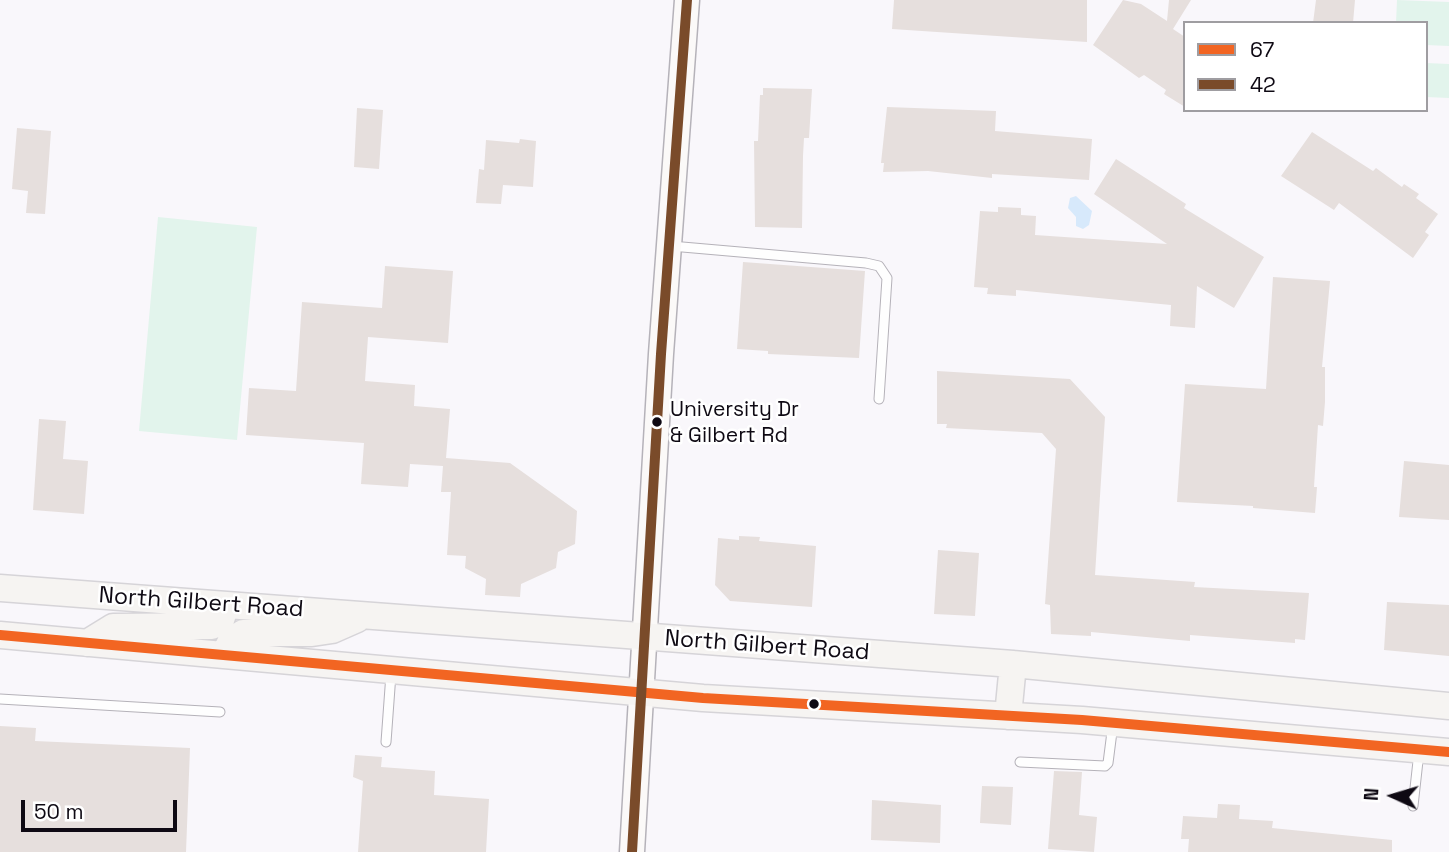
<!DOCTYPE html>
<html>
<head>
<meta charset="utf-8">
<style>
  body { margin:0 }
  #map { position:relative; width:1449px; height:852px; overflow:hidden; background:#f9f7fb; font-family:"Space Grotesk",sans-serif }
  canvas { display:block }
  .legend { position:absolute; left:1183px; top:21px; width:245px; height:91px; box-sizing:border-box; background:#fff; border:2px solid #9f9da1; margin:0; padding:9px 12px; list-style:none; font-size:21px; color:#0e0913 }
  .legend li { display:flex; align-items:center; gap:14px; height:35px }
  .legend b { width:35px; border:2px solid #9f9da1 }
  .north { position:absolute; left:1358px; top:761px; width:70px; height:70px; -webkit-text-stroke:5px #fff; paint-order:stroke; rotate:274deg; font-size:19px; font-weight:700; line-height:28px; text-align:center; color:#0e0913 }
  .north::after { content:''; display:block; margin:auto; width:24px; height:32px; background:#0e0913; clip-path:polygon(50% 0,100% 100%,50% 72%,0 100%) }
  .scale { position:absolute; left:21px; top:800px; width:156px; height:32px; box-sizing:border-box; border:4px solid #0e0913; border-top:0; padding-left:9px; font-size:21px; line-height:24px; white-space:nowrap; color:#0e0913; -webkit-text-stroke:5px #fff; paint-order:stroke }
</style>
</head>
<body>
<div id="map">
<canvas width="1449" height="852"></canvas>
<ul class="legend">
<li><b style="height:9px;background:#f26522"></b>67</li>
<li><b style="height:9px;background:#7a4b2a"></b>42</li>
</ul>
<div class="north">N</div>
<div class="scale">50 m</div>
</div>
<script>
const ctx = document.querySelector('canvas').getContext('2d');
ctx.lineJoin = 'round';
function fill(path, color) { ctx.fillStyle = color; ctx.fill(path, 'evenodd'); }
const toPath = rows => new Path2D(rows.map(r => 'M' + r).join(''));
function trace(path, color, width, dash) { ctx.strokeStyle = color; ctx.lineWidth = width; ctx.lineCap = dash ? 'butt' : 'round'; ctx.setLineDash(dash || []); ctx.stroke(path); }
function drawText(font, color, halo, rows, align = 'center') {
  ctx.font = font + ' "Space Grotesk",sans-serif'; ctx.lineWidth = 5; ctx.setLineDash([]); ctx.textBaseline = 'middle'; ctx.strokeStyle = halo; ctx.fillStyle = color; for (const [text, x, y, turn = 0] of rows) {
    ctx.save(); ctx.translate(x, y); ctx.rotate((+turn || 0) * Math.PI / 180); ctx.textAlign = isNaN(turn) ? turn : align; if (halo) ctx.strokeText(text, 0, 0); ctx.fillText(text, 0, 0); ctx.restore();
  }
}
const green = toPath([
  [1397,0,1449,2,1449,46,1426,45,1426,23,1396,23],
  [1426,63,1449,64,1449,98,1426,97],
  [158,217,257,227,237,440,139,431]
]);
const water = toPath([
  [1076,196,1092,211,1089,225,1083,229,1076,226,1076,217,1068,208,1070,198]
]);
const building = toPath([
  [894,0,1087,0,1087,42,892,29],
  [1123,0,1141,4,1167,21,1169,0,1191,0,1173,29,1185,37,1185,107,1164,94,1166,90,1144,75,1139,78,1093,45],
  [1316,0,1355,0,1353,23,1313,23],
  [763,88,812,89,809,138,804,138,803,156,802,228,755,227,754,141,758,141,760,95,763,95],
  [887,107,996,111,995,131,1092,139,1089,180,992,174,992,178,928,171,883,172,884,163,881,163],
  [357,108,383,110,379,169,354,167],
  [17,128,51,131,45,214,26,213,28,191,12,189],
  [1312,132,1373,171,1376,168,1402,187,1404,184,1419,194,1416,198,1438,214,1425,232,1429,235,1413,258,1339,203,1334,210,1281,176],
  [520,139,536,141,533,187,503,185,501,204,476,203,479,169,484,170,486,140,519,143],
  [1116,159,1186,204,1184,208,1264,257,1234,308,1197,286,1195,328,1170,326,1171,305,1016,290,1016,296,987,294,988,288,974,287,980,211,998,212,998,207,1021,208,1021,215,1036,216,1035,235,1167,244,1094,194],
  [743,262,865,271,859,358,768,354,768,351,737,349],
  [385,266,453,271,448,343,368,337,365,381,415,385,414,406,450,409,446,458,510,463,577,511,575,544,558,552,556,568,521,584,520,597,485,595,486,579,465,568,466,556,447,555,451,492,441,492,443,466,410,464,408,487,361,484,364,443,246,435,249,388,296,391,302,302,382,308],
  [1273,277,1330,281,1322,367,1325,367,1325,402,1323,426,1318,425,1314,487,1317,487,1315,513,1253,508,1253,506,1177,502,1185,384,1266,389],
  [937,371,1070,379,1105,417,1095,575,1195,582,1194,587,1309,593,1305,640,1295,639,1295,643,1190,635,1190,641,1091,632,1091,636,1051,634,1050,605,1045,604,1056,449,1042,433,946,428,947,424,937,424],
  [39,419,66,421,63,459,88,461,84,514,33,510],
  [1404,461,1449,465,1449,520,1399,517],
  [739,536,760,537,759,541,816,546,812,607,730,601,715,585,718,538,739,540],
  [938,550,979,553,975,616,934,614],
  [1387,602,1449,605,1449,656,1384,650],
  [0,726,36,728,35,741,190,748,186,852,0,852],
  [355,755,382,757,381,767,435,771,434,795,489,799,486,852,358,852,363,781,353,777],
  [1054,771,1082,772,1079,815,1097,817,1094,852,1048,849],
  [982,786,1013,787,1011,825,980,823],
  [872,800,941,805,940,843,871,840],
  [1218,804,1240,805,1239,819,1273,821,1272,828,1392,840,1392,852,1188,852,1189,839,1181,839,1183,816,1217,818]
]);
const service = toPath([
  [671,246,866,263,879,266,887,278,879,399],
  [0,699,220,712],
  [386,742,391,674],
  [1020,762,1105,766,1108,763,1113,724],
  [1413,806,1419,752]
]);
const secondary = toPath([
  [632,852,661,354,687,0]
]);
const primary = toPath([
  [0,588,1013,664,1449,706],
  [0,635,703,698,1082,720,1449,752],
  [87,643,113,627,212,626,221,620,226,605],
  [224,655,231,641,243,633,312,633,332,630,357,619],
  [1008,716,1013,664]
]);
const bus1 = toPath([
  [0,635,703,698,1082,720,1449,752]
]);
const bus2 = toPath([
  [632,852,661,354,687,0]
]);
const markers = [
  [657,422,6,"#0e0913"],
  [814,704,6,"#0e0913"]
];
const busNames = [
  ["University Dr",670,410],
  ["& Gilbert Rd",670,436]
];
const streetNames = [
  ["North Gilbert Road",201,603,4],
  ["North Gilbert Road",767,646,4]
];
fill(green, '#e2f4ec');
fill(water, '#d7e9fb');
fill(building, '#e6dfdd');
trace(service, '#b5b2b9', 11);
trace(secondary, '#b5b2b9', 27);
trace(primary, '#d6d4d8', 29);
trace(service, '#fefefe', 9);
trace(secondary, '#fbf9f8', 24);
trace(primary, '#f6f4f2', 26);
trace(bus1, '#f26522', 10);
trace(bus2, '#7a4b2a', 10);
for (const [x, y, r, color] of markers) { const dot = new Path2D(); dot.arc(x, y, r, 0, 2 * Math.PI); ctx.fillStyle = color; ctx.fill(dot); trace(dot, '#fff', 2.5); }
drawText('21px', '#0e0913', '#fff', busNames, 'left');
drawText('23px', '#0e0913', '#fff', streetNames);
</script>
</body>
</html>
